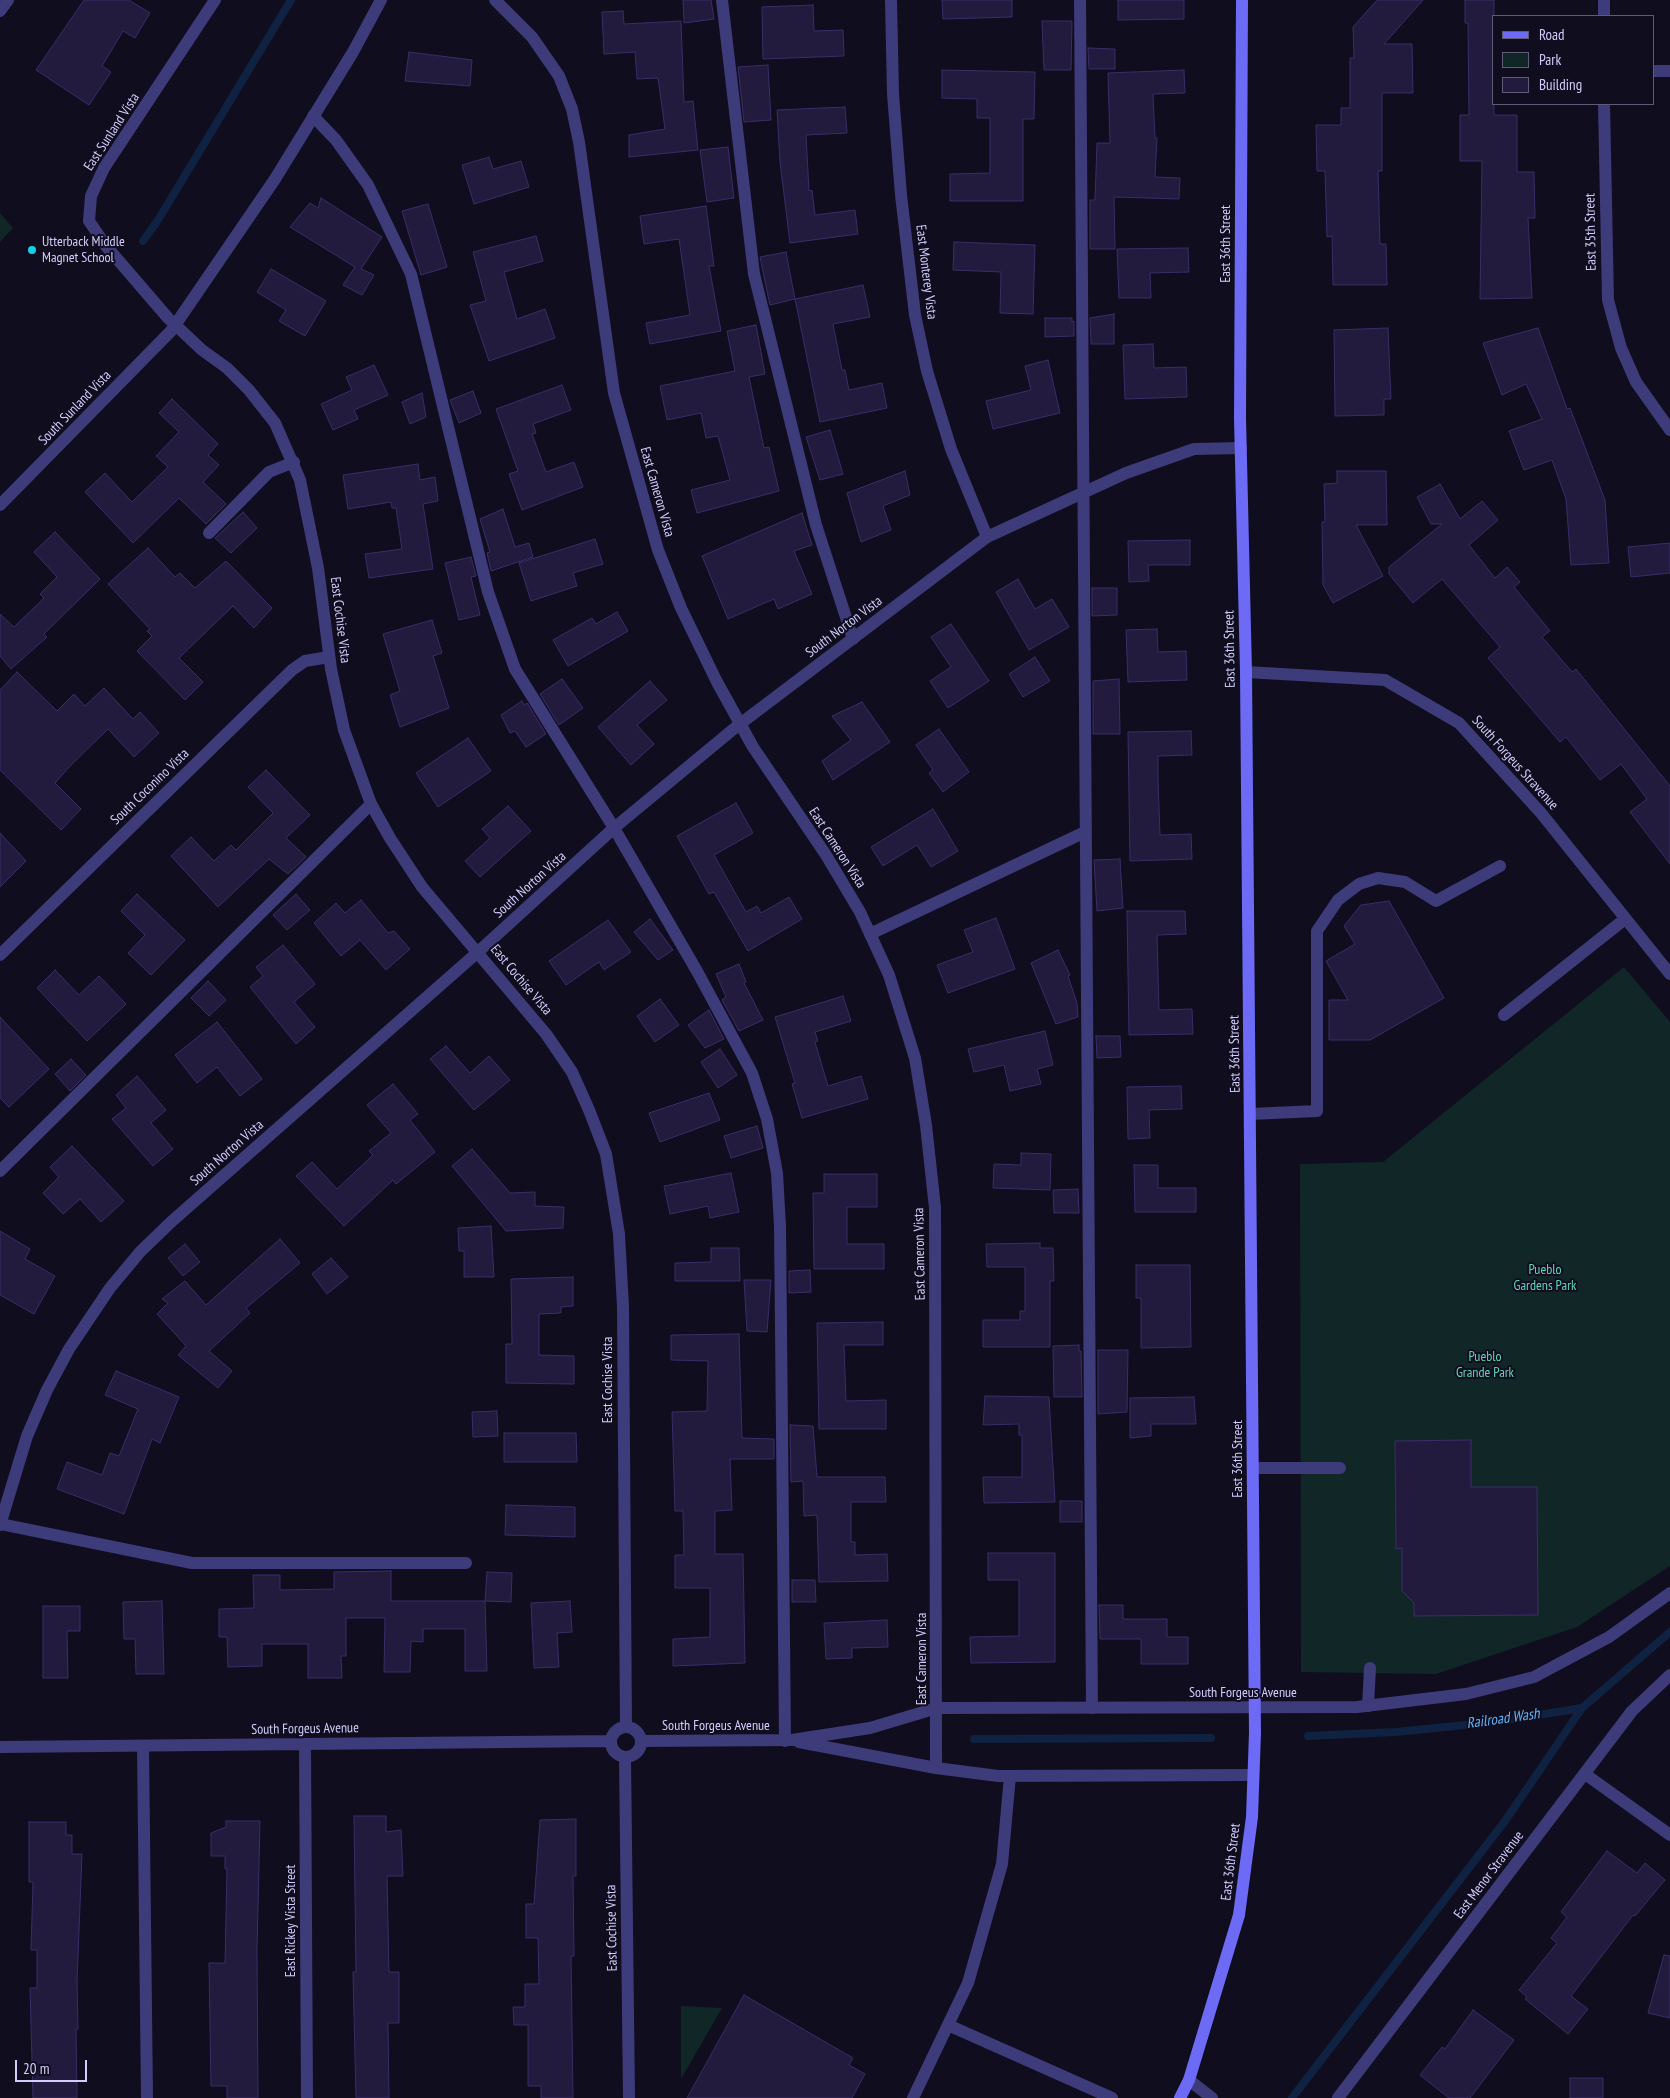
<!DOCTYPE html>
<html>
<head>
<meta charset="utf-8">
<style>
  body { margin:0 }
  #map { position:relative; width:1670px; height:2098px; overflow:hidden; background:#100d1e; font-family:"PT Sans Narrow",sans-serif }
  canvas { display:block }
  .legend { position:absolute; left:1492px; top:15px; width:162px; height:90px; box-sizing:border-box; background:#100d1e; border:1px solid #5e5a77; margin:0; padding:6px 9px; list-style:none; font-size:15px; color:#d2cdfc }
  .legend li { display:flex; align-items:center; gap:10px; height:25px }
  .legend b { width:25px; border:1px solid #5e5a77 }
  .scale { position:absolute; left:15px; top:2060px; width:72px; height:22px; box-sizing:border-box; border:2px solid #d2cdfc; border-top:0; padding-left:6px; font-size:15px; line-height:18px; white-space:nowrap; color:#d2cdfc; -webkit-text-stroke:4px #100d1e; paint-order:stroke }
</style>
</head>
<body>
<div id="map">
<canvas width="1670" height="2098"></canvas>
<ul class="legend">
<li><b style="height:6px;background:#6d6af6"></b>Road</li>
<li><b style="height:14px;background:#112727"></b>Park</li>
<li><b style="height:14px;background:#221b3e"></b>Building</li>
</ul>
<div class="scale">20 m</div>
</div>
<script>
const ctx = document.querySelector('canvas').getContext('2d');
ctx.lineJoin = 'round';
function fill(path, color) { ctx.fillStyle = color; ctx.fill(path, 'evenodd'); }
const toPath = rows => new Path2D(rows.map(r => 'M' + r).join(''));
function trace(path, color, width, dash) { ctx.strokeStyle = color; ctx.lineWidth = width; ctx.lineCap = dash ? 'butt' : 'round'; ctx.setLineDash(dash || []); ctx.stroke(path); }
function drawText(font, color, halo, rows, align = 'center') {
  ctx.font = font + ' "PT Sans Narrow",sans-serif'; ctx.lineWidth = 4; ctx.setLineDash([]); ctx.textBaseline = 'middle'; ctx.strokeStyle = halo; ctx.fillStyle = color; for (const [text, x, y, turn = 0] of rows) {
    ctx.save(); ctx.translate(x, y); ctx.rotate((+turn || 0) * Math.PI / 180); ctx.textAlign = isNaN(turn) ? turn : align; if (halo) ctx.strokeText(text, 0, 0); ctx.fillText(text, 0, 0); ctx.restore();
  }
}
const green = toPath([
  [0,213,13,228,0,242],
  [1624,967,1670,1022,1670,1566,1577,1627,1436,1674,1301,1672,1300,1164,1383,1162],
  [681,2006,722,2008,681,2079]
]);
const stream = toPath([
  [143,241,158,220,291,0],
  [1308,1736,1396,1732,1495,1722,1582,1708,1670,1632],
  [974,1739,1211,1738],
  [1292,2098,1505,1821,1582,1708]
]);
const building = toPath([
  [84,0,129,0,150,13,135,38,123,31,102,66,111,72,89,105,36,70,84,0],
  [683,0,711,0,714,19,684,23,683,0],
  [942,0,1012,0,1012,17,943,19,942,0],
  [1118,0,1184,0,1184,19,1118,20,1118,0],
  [1377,0,1423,0,1384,44,1412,44,1413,93,1382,93,1382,171,1378,171,1380,244,1386,244,1387,285,1333,285,1332,236,1327,237,1325,171,1317,171,1316,125,1341,125,1341,108,1350,108,1350,58,1354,58,1353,27,1377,0],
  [1465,0,1494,0,1494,115,1517,115,1517,172,1534,172,1535,218,1528,218,1532,298,1480,299,1482,161,1460,161,1460,115,1469,115,1468,23,1465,23,1465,0],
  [813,5,814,31,843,30,844,56,763,59,762,7,813,5],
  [623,11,624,24,681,21,684,102,693,101,698,150,629,157,629,135,665,129,658,78,637,79,635,52,604,54,602,12,623,11],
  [1042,21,1072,21,1071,70,1044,70,1042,21],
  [1088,48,1115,49,1115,69,1089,69,1088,48],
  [409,52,472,60,470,86,405,81,409,52],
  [768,65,771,120,744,122,738,67,768,65],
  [942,70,1035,72,1034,119,1023,119,1023,201,950,201,950,174,990,173,990,118,977,118,977,99,942,98,942,70],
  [1184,70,1185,93,1153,94,1155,138,1157,138,1155,177,1180,178,1179,199,1114,197,1115,249,1090,249,1090,200,1095,200,1097,143,1110,143,1108,73,1184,70],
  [845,107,847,133,806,135,809,191,812,190,815,215,855,210,858,234,790,243,780,162,777,110,845,107],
  [728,147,734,198,707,202,700,150,728,147],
  [489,157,493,169,521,161,529,187,474,204,462,165,489,157],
  [321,198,382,237,361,269,374,275,362,295,343,285,355,267,290,227,310,203,318,208,321,198],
  [428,204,447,267,421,275,402,211,428,204],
  [706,206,714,266,709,266,721,331,650,344,646,323,690,315,679,239,644,244,640,216,706,206],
  [536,236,543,261,504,272,517,319,545,309,555,338,489,361,470,305,486,301,473,252,536,236],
  [954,242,1035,245,1033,314,1000,313,1001,272,953,270,954,242],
  [1188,248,1189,272,1150,273,1151,298,1119,298,1117,249,1188,248],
  [786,252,795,299,770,305,760,257,786,252],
  [271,269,326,301,305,336,279,321,286,310,257,292,271,269],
  [863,285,870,317,833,324,842,370,845,370,849,390,882,383,887,408,820,422,795,299,863,285],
  [1114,314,1114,344,1091,344,1090,318,1114,314],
  [1045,318,1072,318,1072,322,1074,321,1074,336,1045,337,1045,318],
  [756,325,765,374,749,377,764,448,769,447,779,491,697,513,691,490,730,480,718,436,706,438,701,413,667,420,660,386,735,371,727,331,756,325],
  [1388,328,1391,399,1384,399,1384,415,1335,416,1334,330,1388,328],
  [1538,328,1567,409,1570,408,1605,500,1609,563,1571,565,1566,499,1552,460,1524,470,1509,431,1542,419,1526,384,1502,395,1483,343,1538,328],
  [1153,344,1154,368,1186,367,1187,397,1125,399,1123,345,1153,344],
  [1048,360,1060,413,993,429,986,401,1031,390,1025,366,1048,360],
  [374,365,388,395,354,410,358,419,333,430,321,404,352,390,346,377,374,365],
  [562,385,571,410,533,424,536,433,532,434,546,472,574,462,583,487,522,510,509,474,518,471,496,409,562,385],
  [473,391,481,413,459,423,450,400,473,391],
  [422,393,426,417,410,424,402,402,422,393],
  [172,399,218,444,208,455,219,465,203,482,226,504,206,524,179,498,133,543,85,492,105,473,132,502,168,467,156,456,179,432,159,413,172,399],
  [830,430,843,474,820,480,806,437,830,430],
  [418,464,420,480,435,477,438,501,423,504,433,569,369,578,365,554,402,549,396,508,392,508,391,502,348,509,343,475,418,464],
  [905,471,910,495,883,506,891,530,861,542,847,493,905,471],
  [1337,471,1386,471,1387,525,1356,525,1383,576,1333,603,1323,585,1322,522,1325,522,1324,484,1337,483,1337,471],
  [1440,484,1460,519,1482,501,1498,520,1469,545,1495,578,1507,567,1520,582,1514,587,1550,631,1542,637,1572,672,1576,669,1670,786,1670,864,1630,812,1647,799,1621,764,1600,780,1566,737,1560,742,1488,658,1500,647,1442,579,1413,603,1389,574,1389,567,1442,524,1431,524,1417,497,1440,484],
  [503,509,515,547,529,543,533,557,491,571,487,553,490,552,480,519,503,509],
  [243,512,257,528,231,553,215,538,243,512],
  [802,513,812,545,794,551,812,594,778,609,774,599,728,619,702,556,802,513],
  [55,532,100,579,44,634,47,637,11,669,0,656,0,614,14,627,44,598,40,594,57,577,34,552,55,532],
  [595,539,603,564,573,573,577,586,531,601,519,563,595,539],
  [1190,540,1190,565,1148,565,1149,581,1129,582,1128,541,1190,540],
  [1670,543,1670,573,1631,577,1628,547,1670,543],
  [148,548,175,577,180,573,195,588,226,561,272,608,254,628,233,606,179,658,203,682,185,700,137,651,152,636,147,631,150,629,108,584,148,548],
  [471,557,476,576,471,577,480,615,459,620,445,563,471,557],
  [1018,579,1035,609,1052,599,1069,627,1029,650,996,592,1018,579],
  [1092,588,1117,588,1117,615,1092,616,1092,588],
  [617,612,628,631,568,666,553,640,592,618,596,624,617,612],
  [432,620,442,653,433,656,449,708,400,727,390,695,400,691,383,634,432,620],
  [951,624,989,681,948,708,930,681,951,667,931,637,951,624],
  [1157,629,1158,652,1186,651,1187,680,1128,682,1126,630,1157,629],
  [1035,657,1050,681,1023,697,1009,674,1035,657],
  [17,672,57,711,74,694,85,706,104,688,133,719,140,712,159,733,134,757,108,729,71,765,55,783,81,809,61,830,0,770,0,690,17,672],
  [562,679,583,708,559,725,540,694,562,679],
  [1119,679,1120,734,1093,734,1093,681,1119,679],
  [650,681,667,700,637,725,654,744,631,765,598,727,650,681],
  [522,701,524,705,527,703,546,734,526,747,515,731,510,733,501,715,522,701],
  [862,702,890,742,833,780,822,761,851,740,832,716,862,702],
  [939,729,969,772,943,792,929,773,933,770,916,745,939,729],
  [1191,731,1192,755,1158,756,1158,779,1160,835,1191,834,1192,859,1130,861,1128,732,1191,731],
  [468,738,491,771,438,807,416,773,468,738],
  [266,770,310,815,286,838,306,857,288,874,269,859,218,907,171,856,191,837,214,861,231,845,236,850,273,813,248,787,266,770],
  [736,803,753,833,714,855,746,912,757,906,761,913,789,897,802,919,748,951,714,892,709,894,677,836,736,803],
  [508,806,531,831,480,877,465,861,490,838,482,829,508,806],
  [933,809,958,851,931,867,917,845,883,866,871,847,933,809],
  [0,833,26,861,0,887,0,833],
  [1120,859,1123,908,1097,911,1094,860,1120,859],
  [137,894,185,940,151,975,128,953,145,935,121,911,137,894],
  [296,894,310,910,287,930,273,915,296,894],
  [361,900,388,933,394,931,410,949,386,970,360,940,341,956,314,923,336,903,345,913,361,900],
  [1389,901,1444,998,1370,1040,1329,1040,1329,1000,1348,1000,1326,961,1355,944,1344,926,1361,905,1389,901],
  [1127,911,1185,911,1186,934,1157,935,1159,1010,1192,1009,1193,1034,1129,1035,1127,911],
  [996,918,1015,969,948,993,937,965,973,952,964,930,996,918],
  [650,919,673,950,658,960,634,932,650,919],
  [608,920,631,952,604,970,599,962,566,985,549,961,608,920],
  [283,945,315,984,294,1002,315,1027,296,1044,250,987,263,976,256,967,283,945],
  [1058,950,1070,975,1068,976,1077,1003,1078,1017,1056,1024,1031,963,1058,950],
  [739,964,746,982,744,983,763,1020,739,1031,722,1000,726,997,716,974,739,964],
  [55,970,79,995,99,976,126,1004,87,1041,37,988,55,970],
  [208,981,226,1000,209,1016,191,998,208,981],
  [843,996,851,1021,815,1032,818,1041,815,1042,828,1086,861,1076,868,1099,802,1118,792,1084,795,1083,775,1017,843,996],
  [660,999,679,1025,655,1042,637,1016,660,999],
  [709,1010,724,1039,705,1048,688,1025,709,1010],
  [0,1017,49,1069,9,1107,0,1098,0,1017],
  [217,1022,262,1079,240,1096,217,1067,197,1083,175,1055,217,1022],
  [1045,1031,1053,1065,1037,1069,1041,1084,1010,1091,1004,1065,974,1072,968,1049,1045,1031],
  [1096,1036,1120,1036,1121,1057,1097,1058,1096,1036],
  [446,1046,470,1073,489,1056,510,1080,474,1110,430,1059,446,1046],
  [720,1049,737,1075,718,1088,701,1062,720,1049],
  [71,1059,86,1075,70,1091,55,1074,71,1059],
  [137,1076,166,1110,151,1123,173,1149,153,1166,112,1119,126,1108,116,1095,137,1076],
  [393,1084,418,1114,410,1120,435,1152,396,1184,393,1180,344,1226,296,1176,312,1162,337,1189,373,1155,369,1151,391,1133,367,1105,393,1084],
  [1181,1086,1182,1109,1149,1110,1150,1138,1128,1139,1127,1087,1181,1086],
  [709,1093,720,1120,660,1142,649,1113,709,1093],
  [757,1126,763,1148,731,1158,724,1136,757,1126],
  [72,1146,124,1201,101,1222,80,1199,63,1214,43,1193,59,1177,50,1167,72,1146],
  [472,1149,510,1193,535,1192,535,1206,564,1207,563,1228,506,1231,452,1166,472,1149],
  [1021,1153,1051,1154,1050,1190,993,1188,994,1164,1021,1165,1021,1153],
  [1134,1165,1158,1165,1158,1188,1196,1188,1196,1212,1135,1212,1134,1165],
  [731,1173,739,1212,710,1218,708,1206,670,1214,664,1186,731,1173],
  [824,1174,877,1174,877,1207,847,1207,847,1244,884,1244,884,1269,814,1269,813,1193,824,1193,824,1174],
  [1078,1189,1079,1213,1054,1213,1053,1190,1078,1189],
  [491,1226,494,1277,464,1277,464,1251,459,1251,458,1228,491,1226],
  [0,1231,30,1249,25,1259,55,1276,34,1314,0,1295,0,1231],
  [280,1239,300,1263,246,1308,250,1313,209,1351,232,1371,218,1388,178,1355,186,1346,157,1314,168,1303,162,1299,185,1281,206,1305,280,1239],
  [1040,1243,1040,1248,1053,1248,1054,1281,1050,1281,1050,1347,983,1347,983,1320,1020,1320,1020,1311,1025,1311,1025,1267,987,1267,986,1244,1040,1243],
  [185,1244,200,1262,183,1276,168,1258,185,1244],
  [711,1248,739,1248,740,1281,675,1281,675,1263,711,1262,711,1248],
  [331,1258,348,1277,327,1294,312,1274,331,1258],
  [1136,1265,1190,1265,1191,1347,1141,1348,1141,1298,1136,1298,1136,1265],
  [810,1270,811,1292,789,1293,789,1271,810,1270],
  [573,1277,573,1306,561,1307,561,1313,539,1314,539,1355,574,1356,574,1384,506,1383,506,1344,512,1344,511,1279,573,1277],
  [744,1280,771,1280,767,1332,747,1331,744,1280],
  [883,1322,883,1345,844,1345,846,1401,886,1400,886,1429,819,1429,817,1323,883,1322],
  [739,1334,742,1438,774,1439,774,1459,730,1459,732,1510,715,1511,715,1554,743,1554,745,1663,673,1666,673,1639,710,1637,710,1588,675,1588,675,1555,684,1555,683,1511,675,1511,672,1412,707,1411,708,1361,671,1360,671,1335,739,1334],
  [1079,1345,1079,1351,1081,1351,1082,1397,1054,1397,1053,1346,1079,1345],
  [1098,1350,1128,1350,1127,1412,1098,1414,1098,1350],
  [116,1371,179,1397,160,1443,152,1439,124,1514,57,1489,67,1462,102,1475,110,1453,119,1456,138,1409,105,1395,116,1371],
  [985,1396,1049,1397,1055,1502,984,1503,983,1477,1022,1477,1022,1435,1019,1435,1019,1424,983,1425,985,1396],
  [1194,1397,1196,1424,1151,1424,1151,1436,1130,1438,1130,1398,1194,1397],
  [497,1411,498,1436,473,1437,472,1412,497,1411],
  [790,1425,813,1426,817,1477,885,1477,886,1502,851,1502,851,1542,855,1542,855,1555,887,1554,888,1581,819,1582,817,1515,804,1516,803,1481,791,1482,790,1425],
  [504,1433,576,1433,577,1462,504,1462,504,1433],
  [1471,1440,1471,1487,1537,1487,1538,1615,1414,1616,1414,1603,1402,1591,1402,1548,1396,1549,1395,1441,1471,1440],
  [1060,1501,1082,1501,1082,1522,1060,1522,1060,1501],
  [506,1505,575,1507,575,1537,505,1535,506,1505],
  [988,1553,1055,1553,1055,1662,971,1663,970,1637,1019,1636,1019,1580,988,1580,988,1553],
  [391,1571,391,1601,485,1601,487,1671,465,1671,465,1629,423,1629,423,1642,411,1641,410,1672,384,1672,385,1618,346,1618,346,1656,341,1656,342,1678,308,1678,308,1644,262,1644,262,1666,228,1667,227,1637,219,1637,219,1609,254,1608,253,1575,280,1575,280,1590,334,1589,334,1572,391,1571],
  [487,1572,512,1573,511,1602,485,1601,487,1572],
  [792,1580,815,1580,816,1602,792,1602,792,1580],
  [162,1601,164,1674,136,1674,135,1639,124,1639,123,1602,162,1601],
  [570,1601,572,1632,557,1633,559,1667,534,1668,531,1603,570,1601],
  [1099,1605,1123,1605,1123,1619,1167,1619,1167,1637,1188,1637,1188,1664,1141,1664,1141,1639,1100,1639,1099,1605],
  [43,1606,80,1606,80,1631,67,1631,68,1678,43,1678,43,1606],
  [887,1620,888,1647,852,1648,852,1658,826,1659,824,1623,887,1620],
  [354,1816,386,1816,386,1832,401,1830,403,1876,387,1876,389,1972,399,1972,399,2023,388,2023,389,2098,356,2098,353,1972,356,1972,354,1816],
  [576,1819,576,1876,573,1876,574,1956,571,1956,573,2098,541,2098,541,2086,528,2086,528,2025,514,2025,513,2007,525,2007,525,1984,539,1984,538,1938,526,1938,526,1904,534,1904,540,1820,576,1819],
  [226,1821,260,1821,257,1950,258,2098,227,2098,227,2086,211,2086,209,1963,225,1963,227,1869,225,1869,225,1856,211,1856,211,1833,226,1827,226,1821],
  [29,1822,66,1822,66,1835,72,1835,72,1854,82,1854,77,1981,78,2029,76,2029,77,2098,33,2098,30,1988,37,1988,37,1950,31,1950,33,1882,29,1882,29,1822],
  [1607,1851,1637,1873,1645,1863,1665,1880,1635,1916,1633,1915,1571,1996,1588,2009,1568,2034,1525,1999,1527,1997,1519,1990,1557,1943,1551,1938,1567,1917,1561,1912,1607,1851],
  [1664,1955,1670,1956,1670,2018,1648,2013,1664,1955],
  [744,1995,853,2058,849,2065,865,2074,852,2098,687,2098,744,1995],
  [1473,2010,1514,2040,1470,2098,1449,2098,1420,2075,1442,2047,1445,2049,1473,2010],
  [1570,2078,1603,2078,1603,2098,1570,2098,1570,2078]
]);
const service = toPath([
  [722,0,754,274,816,525,853,639],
  [1080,0,1092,1708],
  [0,11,8,0],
  [313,116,336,140,368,185,411,274,488,592,515,669,614,828,698,973,752,1073,767,1119,777,1173,780,1226,785,1741],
  [209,533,269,472,294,462],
  [870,934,1085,832],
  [1504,1015,1625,919],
  [1250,1114,1317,1111,1317,931,1338,900,1359,884,1378,878,1405,882,1436,901,1500,866],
  [0,1171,371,804],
  [1253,1468,1340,1468],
  [0,1524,192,1563,466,1563],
  [1368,1706,1370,1668],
  [143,1746,147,2098],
  [948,2025,1112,2098],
  [913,2098,968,1983,1002,1864,1010,1776]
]);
const minor = toPath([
  [215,0,104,168,91,196,89,221,106,246,168,318,202,350,227,368,249,390,275,423,300,480,318,568,331,669,344,730,371,804,390,838,422,887,546,1034,572,1072,589,1110,606,1154,619,1234,623,1307,626,1727],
  [495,0,532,37,559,76,572,109,579,142,614,393,658,550,681,608,717,682,753,747,826,855,860,912,889,975,915,1058,926,1125,935,1208,936,1768],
  [891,0,893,94,901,195,915,315,927,371,951,449,987,537],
  [1604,0,1604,16],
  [1654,71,1670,71],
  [1604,104,1608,300,1621,348,1636,382,1670,430],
  [0,505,171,331,275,179,353,52,381,0],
  [1246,672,1385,680,1459,723,1541,813,1670,974],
  [0,955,292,670,305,661,329,657],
  [0,1525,27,1436,47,1390,69,1349,110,1288,140,1252,171,1222,478,952,614,828,736,727,987,537,1126,473,1194,449,1241,448],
  '611 1742a15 15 0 1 1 30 0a15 15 0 1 1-30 0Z',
  [641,1741,792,1740,870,1728,937,1708,1357,1707,1466,1694,1534,1677,1609,1637,1670,1593],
  [799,1742,936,1768,998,1776,1253,1775],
  [305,1744,307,2098],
  [0,1747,610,1741],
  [625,1758,629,2098],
  [1585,1774,1670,1835],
  [1189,2080,1212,2098],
  [1338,2098,1632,1711,1670,1675]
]);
const secondary = toPath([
  [1180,2098,1189,2080,1239,1915,1252,1817,1255,1733,1246,672,1240,418,1242,0]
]);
const markers = [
  [32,250,5,"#0ed2e7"]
];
const streetNames = [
  ["East Sunland Vista",112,132,-57],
  ["East 35th Street",1591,232,-91],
  ["East 36th Street",1226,244,-90],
  ["East Monterey Vista",926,272,83],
  ["South Sunland Vista",75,408,-46],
  ["East Cameron Vista",657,492,74],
  ["East Cochise Vista",340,620,83],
  ["South Norton Vista",844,627,-37],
  ["East 36th Street",1230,649,-91],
  ["South Forgeus Stravenue",1515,763,48],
  ["South Coconino Vista",150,787,-44],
  ["East Cameron Vista",837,848,57],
  ["South Norton Vista",530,885,-42],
  ["East Cochise Vista",521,980,50],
  ["East 36th Street",1235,1054,-91],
  ["South Norton Vista",227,1153,-41],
  ["East Cameron Vista",920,1254,-91],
  ["East Cochise Vista",608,1380,-90],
  ["East 36th Street",1238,1459,-90],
  ["East Cameron Vista",922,1659,-90],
  ["South Forgeus Avenue",1243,1693],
  ["South Forgeus Avenue",716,1726],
  ["South Forgeus Avenue",305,1729,-1],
  ["East 36th Street",1231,1862,-83],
  ["East Menor Stravenue",1489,1875,-53],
  ["East Rickey Vista Street",291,1921,-90],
  ["East Cochise Vista",612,1928,-91]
];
const poiNames = [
  ["Utterback Middle",42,242],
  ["Magnet School",42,258]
];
const parkNames = [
  ["Pueblo",1545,1270],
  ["Gardens Park",1545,1286],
  ["Pueblo",1485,1357],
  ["Grande Park",1485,1373]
];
const waterNames = [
  ["Railroad Wash",1503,1719,-8]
];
fill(green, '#112727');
trace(stream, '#0f2241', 8);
fill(building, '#221b3e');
trace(building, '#392e68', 1);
trace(service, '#3d3b7a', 12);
trace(minor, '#3d3b7a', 12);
trace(secondary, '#6d6af6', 12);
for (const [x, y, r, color] of markers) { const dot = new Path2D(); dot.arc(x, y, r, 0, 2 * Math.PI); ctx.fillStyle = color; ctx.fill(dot); trace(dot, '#100d1e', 2); }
drawText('14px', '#d2cdfc', '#100d1e', streetNames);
drawText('14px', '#d2cdfc', '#100d1e', poiNames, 'left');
drawText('14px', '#5fd7b8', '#100d1e', parkNames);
drawText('italic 15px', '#62b2f5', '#100d1e', waterNames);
</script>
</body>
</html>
